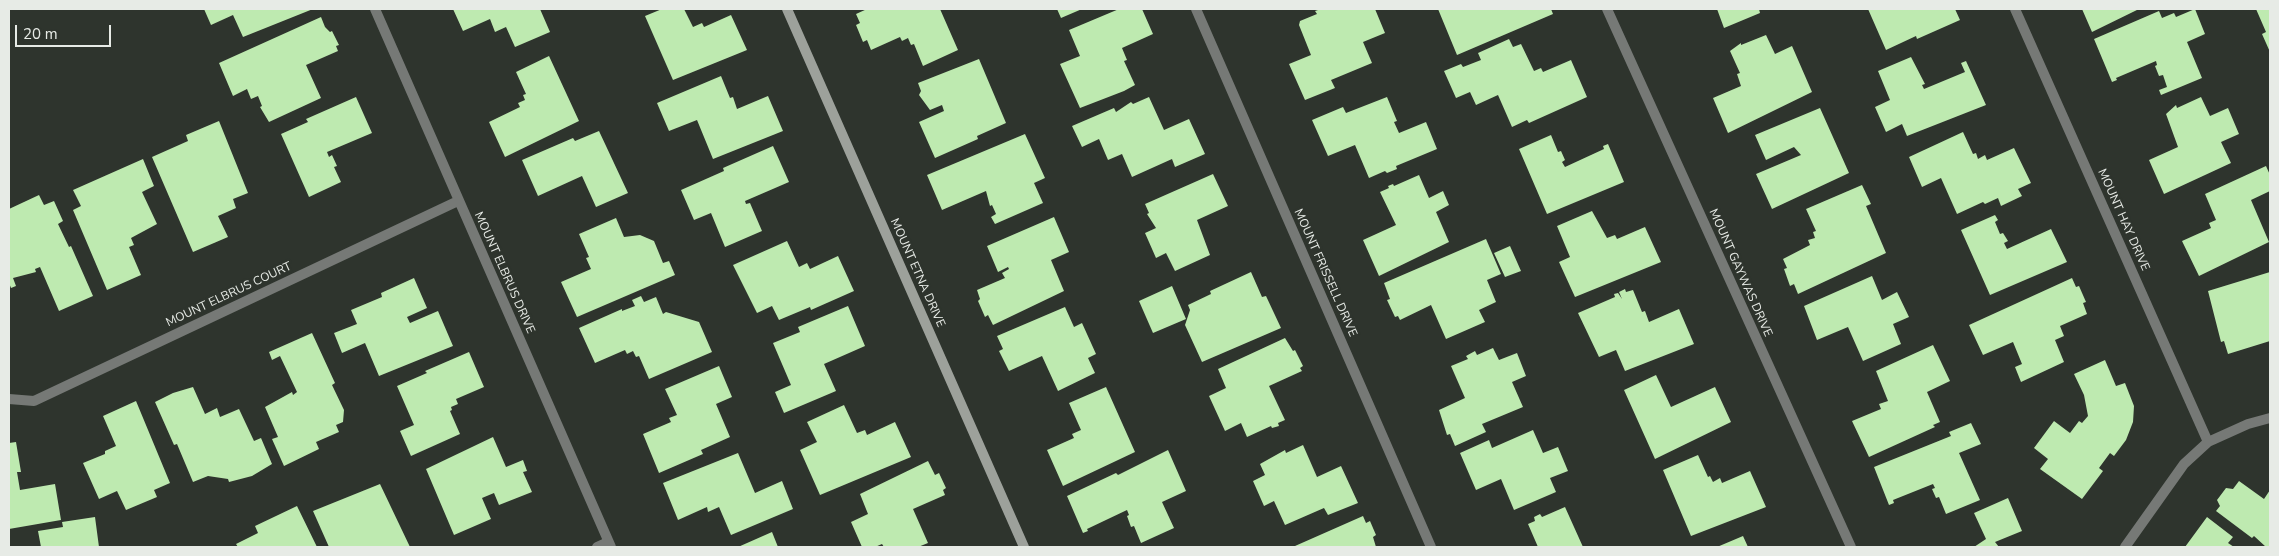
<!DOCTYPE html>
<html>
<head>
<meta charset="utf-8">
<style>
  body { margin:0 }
  #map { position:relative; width:2279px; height:556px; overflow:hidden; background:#2e342d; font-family:"Nunito Sans",sans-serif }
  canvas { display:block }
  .frame { position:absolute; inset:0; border:10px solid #e7ebe6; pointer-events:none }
  .scale { position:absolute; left:15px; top:25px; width:96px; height:22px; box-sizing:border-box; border:2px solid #e7ebe6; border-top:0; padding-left:6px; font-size:15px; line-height:18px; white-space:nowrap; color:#e7ebe6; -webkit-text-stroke:4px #2e342d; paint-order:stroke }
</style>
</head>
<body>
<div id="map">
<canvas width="2279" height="556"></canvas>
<div class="frame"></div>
<div class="scale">20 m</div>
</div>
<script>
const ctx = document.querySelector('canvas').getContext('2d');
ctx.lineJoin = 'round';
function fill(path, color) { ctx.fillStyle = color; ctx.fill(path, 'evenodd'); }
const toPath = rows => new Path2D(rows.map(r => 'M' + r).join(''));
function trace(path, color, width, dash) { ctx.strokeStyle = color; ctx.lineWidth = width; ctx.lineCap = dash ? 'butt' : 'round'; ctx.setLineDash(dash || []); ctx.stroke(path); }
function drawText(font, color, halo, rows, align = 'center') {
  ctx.font = font + ' "Nunito Sans",sans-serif'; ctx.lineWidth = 5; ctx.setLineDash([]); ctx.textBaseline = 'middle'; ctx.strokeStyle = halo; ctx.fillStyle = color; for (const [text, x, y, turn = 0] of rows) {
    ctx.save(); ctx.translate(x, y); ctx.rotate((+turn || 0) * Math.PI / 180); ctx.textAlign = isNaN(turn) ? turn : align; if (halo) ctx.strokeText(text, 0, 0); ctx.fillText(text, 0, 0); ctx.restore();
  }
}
const building = toPath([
  [204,9,313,9,243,37,233,15,211,25],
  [453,9,540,9,550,32,515,47,506,27,495,32,490,19,463,31],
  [662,9,684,9,693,27,702,23,704,27,731,15,747,50,673,80,645,16],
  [867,9,940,9,958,50,923,66,914,44,911,45,908,38,902,41,900,37,871,50,867,40,863,42,856,25,860,23,856,14],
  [1057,9,1082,9,1061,18],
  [1119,9,1142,9,1153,34,1122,48,1127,60,1124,61,1135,85,1124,91,1080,108,1060,64,1080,56,1069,30],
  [1321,9,1375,9,1385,33,1363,42,1372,63,1331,80,1335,88,1305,100,1289,64,1311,55,1299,25,1300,21,1317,14,1315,11],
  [1438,9,1551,9,1553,14,1457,55],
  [1717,9,1759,9,1760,13,1724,28],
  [1868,9,1955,9,1960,20,1917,39,1916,36,1886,50],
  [2082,9,2139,9,2092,32],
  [2195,9,2205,34,2187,42,2202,78,2161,95,2159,90,2167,87,2163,75,2159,76,2155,66,2157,65,2156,61,2116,78,2117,80,2112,82,2094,39,2159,11,2162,18,2174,13,2176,17],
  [2256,9,2270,9,2270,52,2262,34,2266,32],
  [321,17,325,27,330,32,332,31,339,45,336,46,338,51,306,65,321,98,269,122,260,107,262,106,258,96,251,99,247,89,233,96,219,63],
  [1766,35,1775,54,1792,46,1812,92,1728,133,1713,98,1741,86,1737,74,1740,73,1730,51,1741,43,1741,45],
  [1509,39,1513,47,1521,44,1534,71,1541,68,1543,72,1571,60,1587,97,1529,123,1527,120,1512,127,1498,95,1476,105,1470,92,1456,98,1444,71,1461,64,1463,67,1481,60,1478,53],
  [549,56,579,121,505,157,489,122,520,107,518,103,525,100,523,95,526,94,516,72],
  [1911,57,1925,84,1922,85,1924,89,1965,72,1961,63,1966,61,1986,105,1907,136,1902,124,1886,132,1875,107,1890,100,1878,71],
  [979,59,1006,123,977,136,978,139,935,158,919,122,944,111,942,105,930,110,919,95,921,91,918,83],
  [721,76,730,98,733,97,737,109,768,96,783,131,713,159,697,120,669,131,657,103],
  [356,97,372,133,327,152,329,157,332,155,337,166,334,167,341,182,309,197,281,134,308,122,306,119],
  [1149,97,1164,130,1189,119,1205,154,1175,167,1172,159,1132,177,1122,154,1108,160,1099,139,1082,147,1072,126,1114,108,1116,112,1131,102,1133,104],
  [1387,97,1397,121,1394,122,1399,133,1426,122,1437,149,1396,166,1397,169,1387,173,1385,171,1369,178,1355,145,1328,156,1312,120,1343,107,1346,113],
  [2201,97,2210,116,2228,108,2239,134,2221,142,2231,163,2164,194,2149,160,2178,147,2166,114,2176,105,2177,108],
  [1820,108,1849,173,1772,209,1756,174,1801,155,1794,147,1766,160,1755,135],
  [219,121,248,193,233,199,236,208,218,216,228,237,193,252,152,157,188,141,186,135],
  [599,131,628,193,596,207,582,176,538,196,522,160,573,138,575,141],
  [1963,132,1973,154,1976,153,1978,159,1985,155,1987,160,2014,148,2031,183,2018,189,2022,196,2001,206,1998,198,1985,204,1983,202,1957,214,1941,178,1922,187,1909,157],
  [1025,134,1045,178,1034,183,1043,203,995,224,991,217,996,214,992,205,990,206,986,191,942,210,927,175],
  [1551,135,1558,152,1561,151,1565,160,1562,162,1565,167,1604,149,1603,146,1608,144,1624,182,1547,214,1519,149],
  [773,146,789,182,745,201,746,204,750,203,762,231,725,247,711,213,694,220,681,190,724,171,723,168],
  [143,159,154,186,142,192,157,224,131,238,134,245,129,247,141,275,107,290,73,210,81,206,73,190],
  [2266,166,2270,175,2270,191,2251,200,2269,242,2199,276,2182,241,2211,228,2209,223,2216,220,2205,194],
  [1213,174,1228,206,1197,220,1210,255,1175,271,1166,253,1156,258,1145,233,1156,228,1147,214,1149,213,1145,204],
  [1419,175,1429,198,1443,191,1449,205,1436,212,1449,242,1379,276,1363,240,1396,225,1380,192,1389,188,1388,186,1393,184,1394,186],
  [1862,185,1871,204,1866,206,1886,253,1798,294,1794,284,1790,286,1784,269,1787,268,1783,259,1810,245,1808,240,1815,238,1813,232,1816,231,1806,209],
  [39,195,44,205,54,201,63,221,58,224,69,247,71,246,93,296,59,311,40,267,35,269,36,272,13,278,16,286,11,288,9,283,9,209],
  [1592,211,1607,238,1615,235,1617,239,1645,227,1661,262,1575,297,1559,262,1570,257,1557,226],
  [1995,215,1998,220,1995,222,2000,234,2003,233,2008,241,2004,243,2007,249,2051,229,2067,262,1990,295,1961,230],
  [1054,217,1069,252,1051,260,1064,291,993,325,988,315,985,317,978,301,980,299,977,290,1005,278,1002,273,1009,269,1008,267,998,272,987,246],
  [616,218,624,237,640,235,654,241,663,263,669,261,675,275,577,317,561,282,591,269,586,258,589,257,579,234],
  [1486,239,1501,274,1487,280,1496,302,1479,310,1485,322,1446,339,1431,305,1400,320,1398,316,1395,317,1387,300,1390,299,1384,283],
  [787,241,799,267,807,263,810,269,838,256,854,291,811,310,810,307,779,320,772,306,757,313,733,265],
  [1510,246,1521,271,1505,277,1494,253],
  [1251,272,1262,297,1266,296,1281,328,1202,362,1185,325,1190,310,1188,305,1211,294,1210,291],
  [2270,272,2270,341,2228,354,2224,341,2221,342,2208,291],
  [1872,276,1882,300,1897,292,1909,317,1893,324,1901,344,1863,361,1848,327,1817,340,1804,306],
  [414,278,427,308,407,317,410,323,438,311,453,346,379,376,365,343,342,353,334,333,357,324,351,310,382,297,381,293],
  [2072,278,2076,287,2079,286,2086,302,2083,303,2087,314,2060,326,2064,336,2055,340,2064,362,2021,382,2015,367,2022,364,2013,342,1983,355,1969,325],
  [1172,286,1186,319,1153,333,1139,301],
  [1625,289,1626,292,1633,290,1642,312,1645,311,1649,322,1679,309,1694,344,1625,371,1616,350,1599,357,1578,313,1615,297,1614,294,1618,293,1622,299,1619,292],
  [641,296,644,302,656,297,663,314,666,312,699,322,712,352,649,379,639,356,636,357,633,351,627,354,625,350,595,363,579,328,622,309,622,311,635,306,632,300],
  [848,306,865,346,824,364,836,391,784,413,775,392,791,385,773,343,800,332,798,327],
  [1065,307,1074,327,1082,323,1096,354,1088,358,1095,373,1058,391,1042,356,1009,371,999,351,1003,349,997,336],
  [312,333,335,383,332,385,344,410,343,422,336,425,339,432,316,442,319,449,284,466,272,439,278,437,265,407,292,392,293,395,297,392,280,356,272,360,269,352],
  [1285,338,1293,351,1295,350,1303,366,1300,368,1302,371,1269,386,1285,420,1278,423,1279,426,1272,428,1271,426,1247,437,1241,423,1225,431,1209,396,1226,388,1218,369],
  [1933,345,1950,381,1927,392,1940,422,1933,425,1935,427,1869,457,1852,421,1881,409,1879,404,1888,401,1876,371],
  [1493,348,1499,360,1517,353,1526,376,1512,382,1523,407,1482,424,1486,432,1455,446,1450,434,1447,435,1439,410,1465,398,1451,366,1468,359,1466,356,1475,351,1477,355],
  [469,352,484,387,456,399,458,404,451,407,452,410,450,411,460,434,411,456,400,431,414,425,397,386,427,373,425,371],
  [2105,360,2116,386,2125,383,2134,406,2133,422,2126,440,2114,456,2110,453,2099,468,2103,471,2082,499,2040,469,2048,459,2034,448,2054,421,2070,433,2079,421,2082,423,2088,416,2084,395,2074,374],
  [719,366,732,397,716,404,730,437,701,450,703,454,659,473,643,434,671,422,669,418,677,415,665,389],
  [1656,375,1671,407,1715,387,1731,422,1655,459,1624,390],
  [193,387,205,414,217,408,220,417,239,409,254,441,261,438,272,464,252,476,229,482,228,479,208,476,193,482,177,444,174,445,155,402,173,393],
  [1106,387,1135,452,1063,486,1047,450,1074,438,1072,434,1081,430,1069,403],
  [136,401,170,483,154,490,157,497,126,510,117,491,99,499,83,463,105,454,105,451,116,446,103,416],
  [844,405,857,433,865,430,867,435,895,422,911,457,820,495,800,450,817,442,807,422],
  [1971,423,1981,444,1959,453,1980,500,1946,514,1939,497,1936,498,1932,489,1935,488,1933,484,1893,500,1894,503,1889,505,1874,467,1951,436,1949,432],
  [1533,430,1543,453,1558,447,1568,471,1550,478,1556,492,1514,510,1501,479,1476,490,1460,453,1489,440,1492,448],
  [493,437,506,467,523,460,527,471,523,472,532,492,499,505,494,493,482,498,491,519,454,535,426,469],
  [16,442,21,472,17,472,20,490,55,484,61,520,9,529,9,443],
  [1303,445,1317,477,1341,466,1358,503,1328,515,1324,508,1285,525,1274,501,1264,506,1253,481,1265,475,1260,464,1285,450,1286,453],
  [1168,450,1186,491,1162,502,1174,528,1141,543,1134,526,1131,527,1127,516,1129,515,1127,510,1087,529,1088,531,1083,533,1067,496,1116,473,1118,475],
  [738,453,755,493,782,481,793,509,731,535,719,507,708,512,707,507,678,520,663,483],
  [1698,455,1708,477,1710,476,1713,482,1720,478,1722,483,1750,471,1766,507,1691,536,1663,470],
  [928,461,935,475,939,473,946,488,943,490,945,495,913,509,928,543,918,547,884,547,882,544,875,547,862,547,851,522,868,514,860,494],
  [2239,481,2264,499,2270,490,2270,547,2266,547,2254,536,2252,538,2216,511,2220,506,2217,500,2226,488,2233,489],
  [380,484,410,547,329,547,313,511],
  [2008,498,2022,531,1995,542,1999,547,1974,547,1986,539,1974,513],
  [297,506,317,547,238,547,236,544,258,533,255,526],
  [1565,507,1583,547,1538,547,1528,524,1535,521,1534,517,1540,514,1542,517],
  [1363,516,1366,523,1370,521,1376,535,1373,537,1376,547,1295,547,1295,546],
  [95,517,99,547,41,547,38,531,63,527,62,522],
  [2207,517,2233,537,2228,543,2234,547,2185,547],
  [772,532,778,547,738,547],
  [1743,536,1748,547,1717,547]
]);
const street = toPath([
  [375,9,611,547],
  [1196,9,1431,547],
  [1607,9,1851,547],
  [2015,9,2208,442],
  [9,399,34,401,458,201],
  [597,547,608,542],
  [2125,547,2184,464,2208,442,2248,424,2270,418]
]);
const secondary = toPath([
  [787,9,1024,547]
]);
const streetNames = [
  ["MOUNT HAY DRIVE",2123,220,66],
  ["MOUNT ELBRUS DRIVE",504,273,66],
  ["MOUNT ETNA DRIVE",917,273,66],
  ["MOUNT FRISSELL DRIVE",1325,273,66],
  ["MOUNT GAYWAS DRIVE",1740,273,66],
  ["MOUNT ELBRUS COURT",229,295,-25]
];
fill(building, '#beeab0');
trace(street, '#767976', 10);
trace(secondary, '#9da19b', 10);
drawText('12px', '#e7ebe6', '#2e342d', streetNames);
</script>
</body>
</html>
